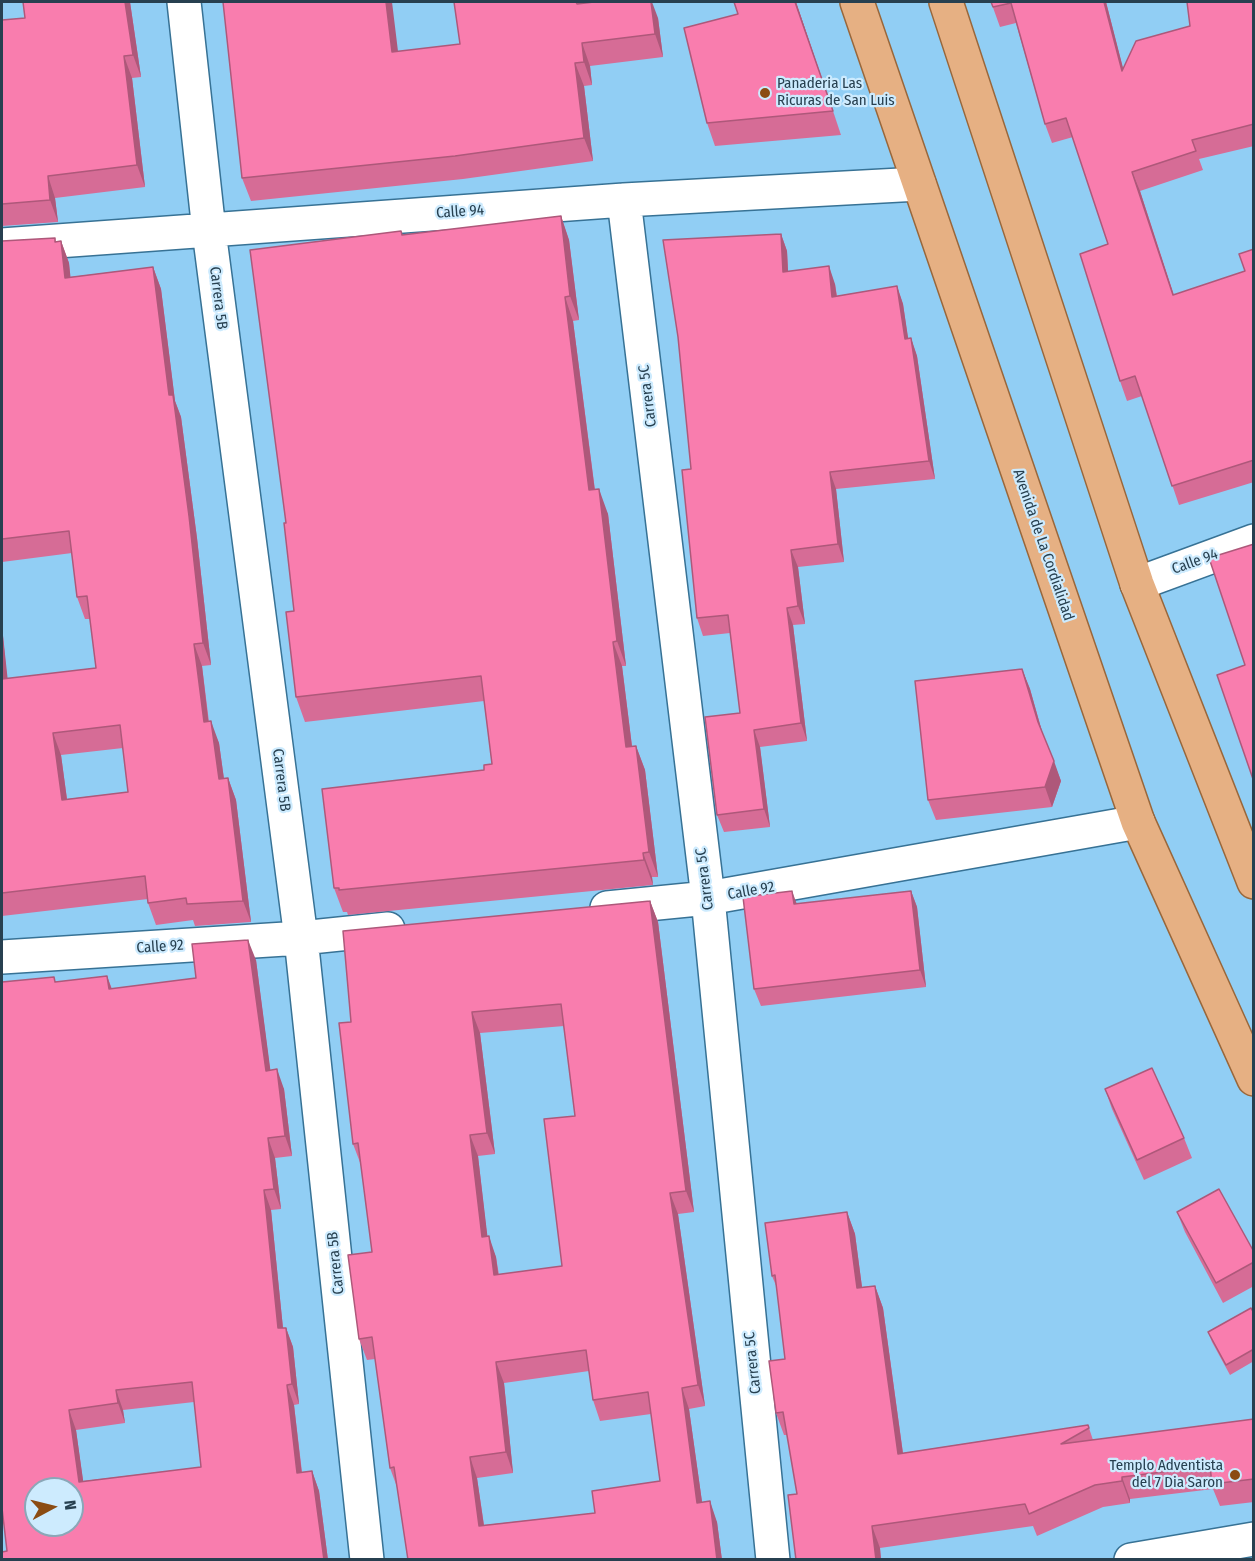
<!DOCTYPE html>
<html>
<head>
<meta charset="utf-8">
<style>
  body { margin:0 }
  #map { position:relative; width:1255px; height:1561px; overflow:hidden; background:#91cef4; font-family:"Fira Sans Condensed",sans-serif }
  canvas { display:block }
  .frame { position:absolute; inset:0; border:3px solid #274050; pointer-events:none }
  .north { position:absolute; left:24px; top:1477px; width:60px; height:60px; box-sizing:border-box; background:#cdebfe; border:2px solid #8ba7b8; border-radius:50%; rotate:83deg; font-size:16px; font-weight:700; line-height:24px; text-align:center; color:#274050 }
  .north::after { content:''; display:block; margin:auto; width:21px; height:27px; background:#8b4c13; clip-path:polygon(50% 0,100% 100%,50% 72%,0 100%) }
</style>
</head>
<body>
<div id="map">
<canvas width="1255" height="1561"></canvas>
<div class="frame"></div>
<div class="north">N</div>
</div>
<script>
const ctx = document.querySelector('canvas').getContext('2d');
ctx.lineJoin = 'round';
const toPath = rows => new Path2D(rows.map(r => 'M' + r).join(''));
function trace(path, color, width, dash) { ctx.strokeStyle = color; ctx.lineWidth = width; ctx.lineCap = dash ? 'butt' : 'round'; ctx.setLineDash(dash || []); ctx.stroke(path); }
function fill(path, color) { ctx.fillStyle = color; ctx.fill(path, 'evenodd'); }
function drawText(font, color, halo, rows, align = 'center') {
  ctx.font = font + ' "Fira Sans Condensed",sans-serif'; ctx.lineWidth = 4.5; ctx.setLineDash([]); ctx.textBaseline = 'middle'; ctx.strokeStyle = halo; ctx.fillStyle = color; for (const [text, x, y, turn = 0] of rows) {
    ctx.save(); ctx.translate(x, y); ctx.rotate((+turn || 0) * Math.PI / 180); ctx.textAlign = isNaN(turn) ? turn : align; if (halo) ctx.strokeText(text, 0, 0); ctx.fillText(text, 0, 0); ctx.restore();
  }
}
const minor = toPath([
  [184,2,209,231,301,938,367,1560],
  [624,200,708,898,773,1560],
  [2,245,624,200,919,184],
  [1137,584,1254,541],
  [607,908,708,898,1138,822],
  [2,957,301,938,388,929],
  [1131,1560,1254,1539]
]);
const major = toPath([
  [857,2,1138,822,1254,1079],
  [946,2,1137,584,1254,882]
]);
const wall = toPath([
  [23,2,130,2,141,77,132,78,145,187,55,198,58,222,2,226,2,20,25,18],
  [454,2,582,2,582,3,658,18,663,57,590,66,592,85,584,86,593,161,463,179,251,201,242,178,398,52,460,44],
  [796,2,841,135,715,146,707,123,738,14],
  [991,2,1106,2,1123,69,1190,26,1254,2,1254,146,1199,159,1203,170,1140,191,1174,295,1245,271,1254,249,1254,482,1179,505,1142,396,1127,401,1120,381,1108,244,1073,137,1052,143,1045,124,1016,23,1000,27],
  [561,216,569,240,579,320,573,321,595,490,608,514,626,666,622,666,632,746,636,746,645,770,658,877,652,877,653,885,348,915,347,912,343,912,334,888,492,764,484,701,305,722,296,697,294,611,286,523,403,235],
  [781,234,787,251,788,271,835,284,837,296,897,286,903,304,908,339,911,338,917,356,935,479,836,489,844,562,798,567,805,624,793,625,807,741,760,747,770,827,724,832,717,815,740,713,730,633,703,636,697,618,691,469],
  [55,238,56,242,61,241,69,263,70,277,153,267,161,289,175,401,181,417,197,538,211,665,202,666,209,722,219,743,224,779,228,778,236,800,251,922,195,926,193,920,156,925,148,903,148,899,2,916,2,626,7,679,96,668,90,619,85,619,77,597,72,553,2,562,2,241],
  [123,748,128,792,67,799,61,755],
  [1022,669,1030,689,1043,735,1061,781,1052,807,936,820,928,800],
  [911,891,917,907,926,987,761,1006,754,989,797,904],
  [650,901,658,922,694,1212,678,1214,705,1406,689,1409,702,1502,717,1522,722,1560,408,1560,397,1487,390,1468,375,1359,367,1360,359,1339,372,1252,361,1165,353,1144,351,1022],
  [564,1026,575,1116,562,1266,499,1275,496,1257,487,1236,478,1156,495,1154,480,1033],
  [589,1371,593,1400,600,1421,651,1414,660,1481,595,1513,484,1525,477,1478,513,1473,504,1383],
  [256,960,270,1070,284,1089,292,1156,275,1158,281,1209,271,1210,283,1328,286,1328,293,1347,299,1404,294,1405,302,1472,312,1471,319,1491,328,1560,2,1560,7,1551,56,982,107,976,112,989,196,978],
  [194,1402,201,1467,83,1481,76,1430,125,1423,123,1410],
  [1105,1089,1184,1138,1192,1158,1144,1180,1112,1109],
  [847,1212,855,1234,862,1287,875,1286,883,1308,903,1453,1088,1425,1093,1440,1254,1419,1254,1502,1220,1506,1213,1489,1130,1499,1130,1503,1103,1507,1037,1536,1033,1526,880,1548,881,1560,796,1560,797,1494,787,1435,784,1435,776,1413,785,1359,777,1288,772,1276],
  [1177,1212,1254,1252,1254,1286,1223,1303,1185,1232],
  [1254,1313,1254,1361,1230,1375,1212,1342,1208,1332]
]);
const shadedWall = toPath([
  [125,2,130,2,141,77,133,55],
  [386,2,392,2,401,76,392,52],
  [651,2,652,2,658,18,663,57,655,34],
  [795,2,796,2,841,135,833,111],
  [1104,2,1106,2,1129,91,1122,71],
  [582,43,590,66,592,85,584,62],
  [124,56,132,78,145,187,137,165],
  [575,63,584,86,593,161,584,138],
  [1132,172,1140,191,1180,315,1173,295],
  [48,176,55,198,58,222,50,200],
  [561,216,569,240,579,320,570,296],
  [781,234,787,251,789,290,783,272],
  [61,241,69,263,73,300,65,278],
  [829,266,835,284,839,314,832,297],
  [153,267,161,289,175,401,181,417,197,538,211,665,203,643,169,395],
  [897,286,903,304,911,357,905,339],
  [565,297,573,321,598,515,589,490],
  [911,338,917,356,935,479,929,461],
  [830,472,836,489,844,562,838,544],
  [599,489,608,514,626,666,617,641],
  [791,550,798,567,805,624,798,606],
  [787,608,793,625,807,741,801,723],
  [2,626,10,701,2,679],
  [613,642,622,666,635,771,626,747],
  [194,644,202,666,211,744,204,722],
  [1022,669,1030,689,1045,742,1038,722],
  [211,721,219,743,227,801,219,779],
  [754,730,760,747,770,827,764,809],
  [53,733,61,755,70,822,62,800],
  [636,746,645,770,658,877,649,852],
  [1054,761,1061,781,1052,807,1045,787],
  [228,778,236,800,251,922,243,901],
  [643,853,652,877,653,885,644,860],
  [792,891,798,907,794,904],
  [911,891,917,907,926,987,920,970],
  [650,901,658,922,694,1212,686,1191],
  [248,940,256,960,273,1090,266,1071],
  [107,976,114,996,109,989],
  [472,1012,480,1033,495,1154,487,1133],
  [277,1069,284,1089,292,1156,285,1136],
  [470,1135,478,1156,490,1258,482,1237],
  [268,1138,275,1158,281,1209,274,1189],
  [264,1190,271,1210,285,1348,278,1328],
  [670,1193,678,1214,705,1406,698,1385],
  [847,1212,855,1234,865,1310,857,1288],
  [489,1236,496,1257,501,1296,494,1275],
  [875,1286,883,1308,906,1476,898,1454],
  [286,1328,293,1347,299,1404,292,1384],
  [496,1362,504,1383,513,1473,506,1452],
  [287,1385,294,1405,304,1493,297,1473],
  [682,1388,689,1409,705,1523,697,1503],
  [116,1390,123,1410,125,1423,118,1403],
  [69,1410,76,1430,86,1501,79,1482],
  [470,1457,477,1478,487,1547,479,1526],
  [312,1471,319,1491,328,1560,324,1560],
  [1122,1477,1130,1499,1130,1503,1122,1481],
  [710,1501,717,1522,722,1560,717,1560],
  [872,1526,880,1548,881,1560,876,1560]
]);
const building = toPath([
  [23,2,125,2,133,55,124,56,137,165,48,176,50,200,2,204,2,20,25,18,23,2],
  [223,2,386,2,392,52,460,44,454,2,576,2,577,4,594,2,651,2,655,34,582,43,584,62,575,63,584,138,455,156,242,178,223,2],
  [734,2,795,2,833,111,707,123,684,28,738,14,734,2],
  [991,2,1104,2,1122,71,1136,41,1190,26,1187,2,1254,2,1254,124,1192,140,1196,151,1132,172,1173,295,1245,271,1239,254,1254,249,1254,460,1172,486,1135,376,1120,381,1080,254,1108,244,1066,118,1045,124,1011,3,993,7,991,2],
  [561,216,570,296,565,297,589,490,599,489,617,641,613,642,626,747,636,746,649,852,643,853,644,860,339,890,339,888,334,888,322,789,484,770,484,765,492,764,481,676,296,697,286,612,294,611,284,523,286,523,250,250,401,231,402,235,561,216],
  [781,234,783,272,829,266,832,297,897,286,905,339,911,338,929,461,830,472,838,544,791,550,798,606,787,608,801,723,754,730,764,809,717,815,705,717,740,713,728,615,697,618,682,470,691,469,678,337,663,240,781,234],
  [55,238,55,242,61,241,65,278,153,267,169,395,173,395,189,516,203,643,194,644,204,722,211,721,219,779,228,778,243,901,187,904,186,898,148,903,145,876,2,893,2,676,2,679,96,668,87,596,77,597,69,531,2,539,2,241,55,238],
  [120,725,128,792,62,800,53,733,120,725],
  [1254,544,1254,782,1217,675,1245,665,1209,558,1254,544],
  [1022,669,1038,722,1054,761,1045,787,928,800,915,681,1022,669],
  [792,891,794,904,911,891,920,970,754,989,743,897,792,891],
  [650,901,686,1191,670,1193,698,1385,682,1388,697,1503,710,1501,717,1560,408,1560,394,1467,390,1468,372,1337,359,1339,348,1255,372,1252,358,1143,353,1144,339,1023,351,1022,343,931,650,901],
  [561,1004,575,1116,544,1119,562,1266,494,1275,489,1236,482,1237,470,1135,487,1133,472,1012,561,1004],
  [586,1350,593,1400,648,1392,660,1481,592,1491,595,1513,479,1526,470,1457,506,1452,496,1362,586,1350],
  [248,940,266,1071,277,1069,285,1136,268,1138,274,1189,264,1190,278,1328,286,1328,292,1384,287,1385,297,1473,312,1471,324,1560,2,1560,2,1552,7,1551,2,1508,2,982,54,977,55,982,107,976,109,989,196,978,192,944,248,940],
  [192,1382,201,1467,79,1482,69,1410,118,1403,116,1390,192,1382],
  [36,1489,72,1489,72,1525,36,1525,36,1489],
  [1152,1068,1184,1138,1137,1160,1105,1089,1152,1068],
  [1219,1189,1254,1252,1254,1262,1216,1283,1177,1212,1219,1189],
  [847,1212,857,1288,875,1286,898,1454,1088,1425,1089,1428,1061,1444,1254,1419,1254,1479,1212,1484,1210,1466,1122,1477,1122,1481,1095,1485,1029,1514,1025,1504,872,1526,876,1560,796,1560,788,1495,797,1494,783,1412,776,1413,769,1361,785,1359,775,1275,772,1276,765,1223,847,1212],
  [1251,1308,1254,1313,1254,1349,1226,1365,1208,1332,1251,1308]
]);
const markers = [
  [765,93,6,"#8b4c13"],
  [1235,1475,6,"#8b4c13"]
];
const poiNames = [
  ["Panaderia Las",777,84],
  ["Ricuras de San Luis",777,101],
  ["Templo Adventista",1223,1466,"right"],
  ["del 7 Dia Saron",1223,1483,"right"]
];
const streetNames = [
  ["Calle 94",460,212,-4],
  ["Carrera 5B",218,298,83],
  ["Carrera 5C",648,396,-97],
  ["Avenida de La Cordialidad",1043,545,71],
  ["Calle 94",1195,562,-20],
  ["Carrera 5B",281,780,83],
  ["Carrera 5C",705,879,-97],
  ["Calle 92",751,891,-10],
  ["Calle 92",160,947,-4],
  ["Carrera 5B",336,1263,-96],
  ["Carrera 5C",753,1363,-96]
];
trace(minor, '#377295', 36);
trace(major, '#99673b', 36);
trace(minor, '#fff', 33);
trace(major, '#e6b083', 33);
fill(wall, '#d66c96');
fill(shadedWall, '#ae587a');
fill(building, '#f97dae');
trace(building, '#ae587a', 1.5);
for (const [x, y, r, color] of markers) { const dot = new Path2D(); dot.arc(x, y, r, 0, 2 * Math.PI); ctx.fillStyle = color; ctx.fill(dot); trace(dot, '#cdebfe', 2); }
drawText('15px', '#274050', '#cdebfe', poiNames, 'left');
drawText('15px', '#274050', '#cdebfe', streetNames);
</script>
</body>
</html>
